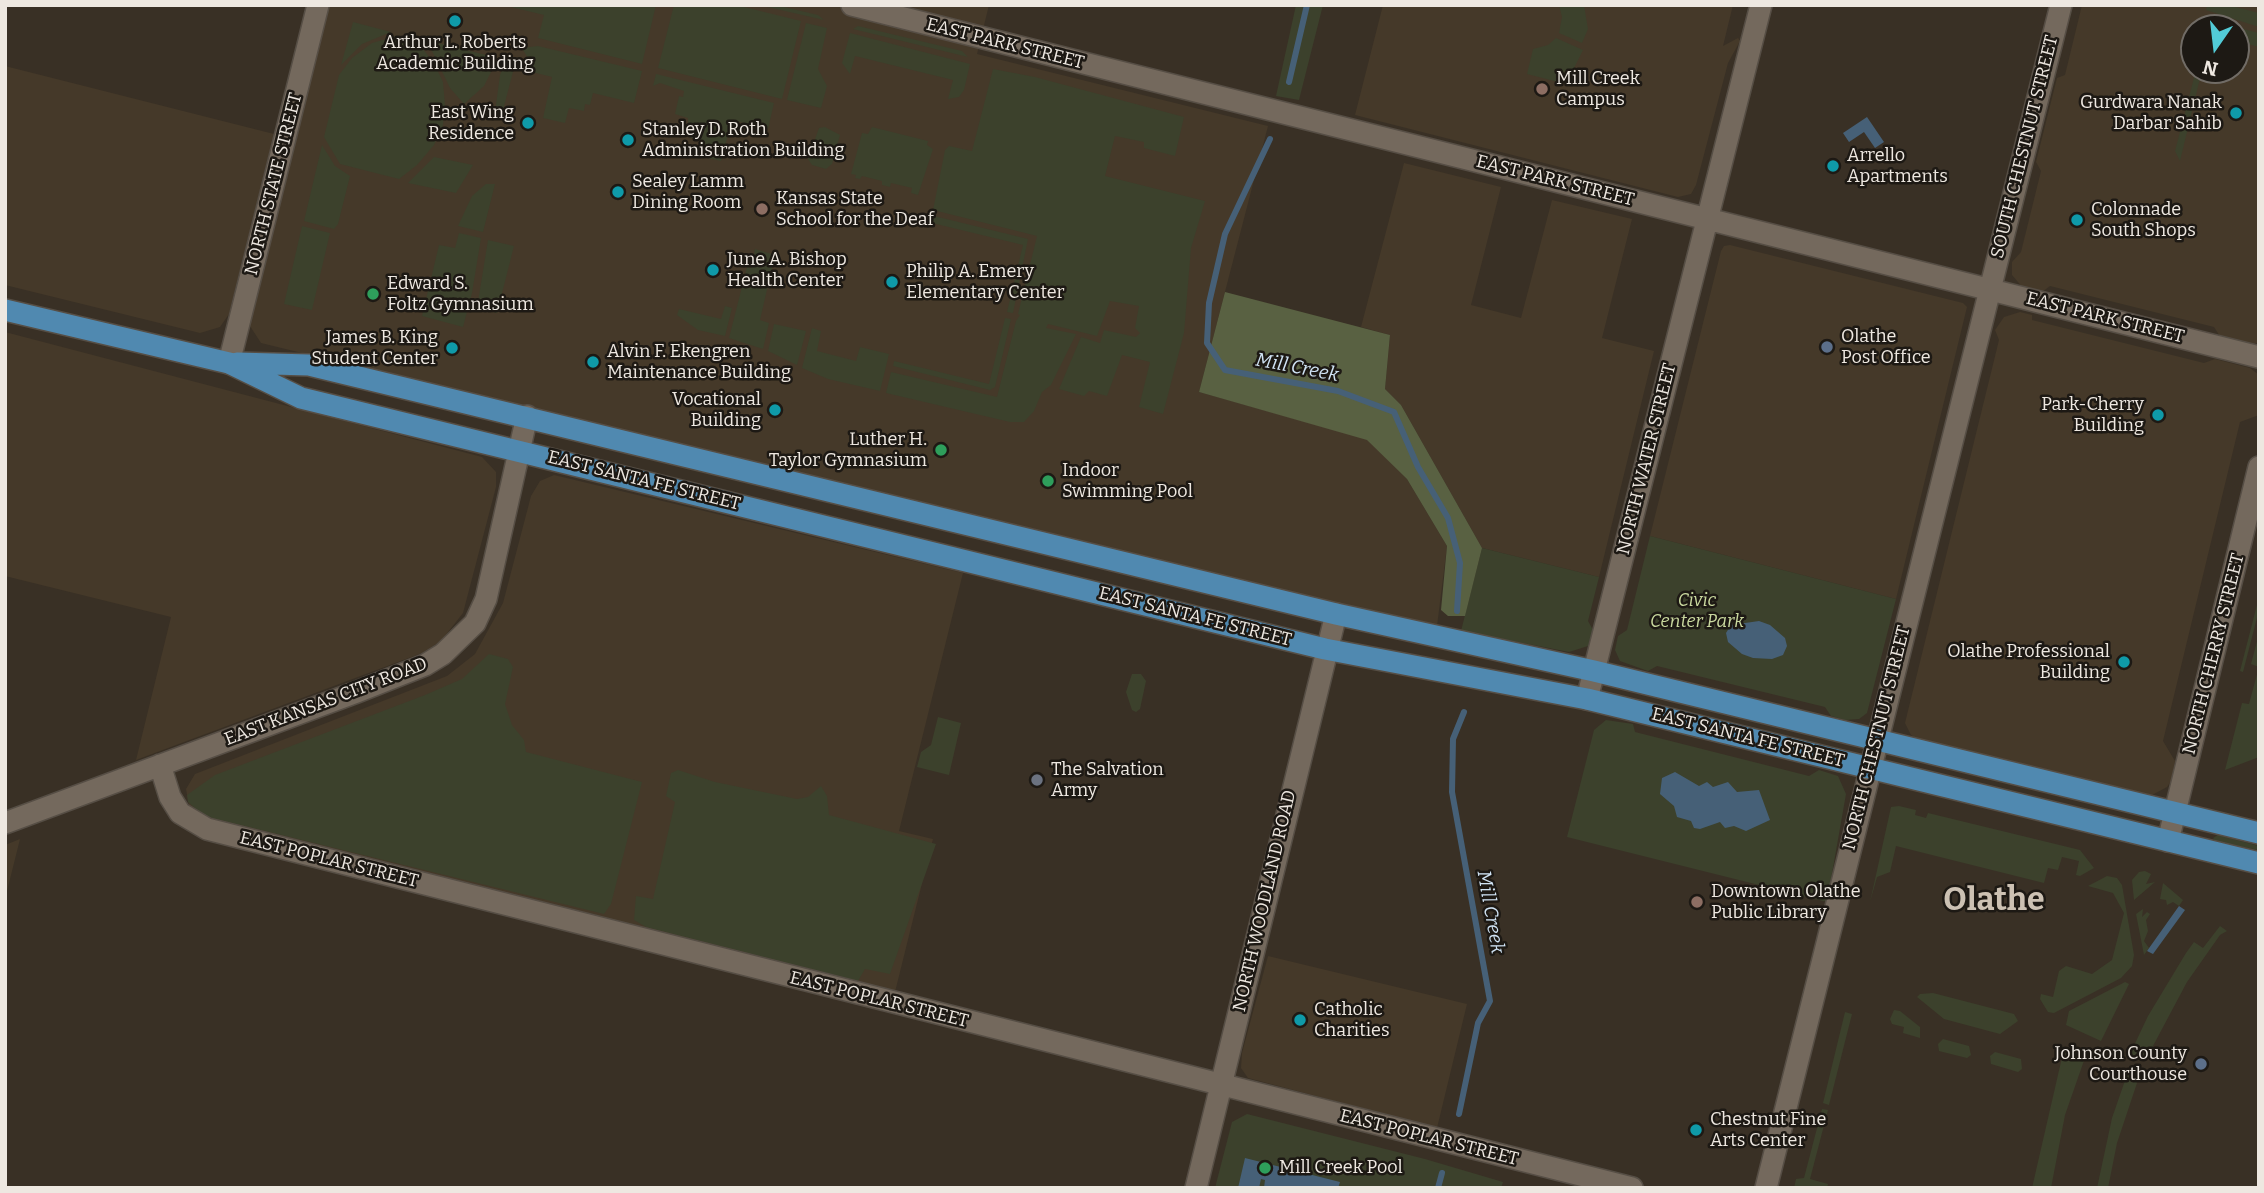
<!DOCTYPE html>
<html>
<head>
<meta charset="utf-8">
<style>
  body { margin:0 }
  #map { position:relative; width:2264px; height:1193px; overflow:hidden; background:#393025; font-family:Bitter,serif }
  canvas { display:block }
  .frame { position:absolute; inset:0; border:7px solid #eee8e1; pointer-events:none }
  .north { position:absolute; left:2180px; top:14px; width:70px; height:70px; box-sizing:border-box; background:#1d1914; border:2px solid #716c66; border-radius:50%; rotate:194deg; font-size:19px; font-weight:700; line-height:28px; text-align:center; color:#eee8e1 }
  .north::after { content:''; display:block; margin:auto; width:24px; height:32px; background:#52cbd7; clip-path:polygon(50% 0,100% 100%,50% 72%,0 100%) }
</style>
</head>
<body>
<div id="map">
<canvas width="2264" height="1193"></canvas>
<div class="frame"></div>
<div class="north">N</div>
</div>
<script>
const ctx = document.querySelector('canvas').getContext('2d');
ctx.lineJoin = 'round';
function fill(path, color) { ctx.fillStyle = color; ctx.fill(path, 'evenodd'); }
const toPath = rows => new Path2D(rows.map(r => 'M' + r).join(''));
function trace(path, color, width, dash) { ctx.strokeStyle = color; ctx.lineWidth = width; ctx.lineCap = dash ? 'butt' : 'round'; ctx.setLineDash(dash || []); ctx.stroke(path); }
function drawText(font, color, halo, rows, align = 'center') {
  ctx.font = font + ' Bitter,serif'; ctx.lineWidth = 5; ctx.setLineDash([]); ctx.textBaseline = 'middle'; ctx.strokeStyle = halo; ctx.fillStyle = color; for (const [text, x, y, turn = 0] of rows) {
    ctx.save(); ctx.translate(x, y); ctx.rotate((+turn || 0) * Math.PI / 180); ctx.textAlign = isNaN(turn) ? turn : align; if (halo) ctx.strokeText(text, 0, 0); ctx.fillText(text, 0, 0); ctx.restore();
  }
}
const built = toPath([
  [329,5,989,5,977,54,1268,126,1199,392,1367,439,1407,479,1447,546,1437,626,1155,561,261,343,250,326,251,314],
  [1383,5,1733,5,1723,46,1738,38,1740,41,1728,63,1696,185,1691,194,1678,197,1355,115],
  [2082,5,2259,5,2259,343,2248,344,2221,338,2214,327,2050,286,2042,292,2023,288,2012,275,2012,262,2021,252,2041,171,2036,162,2057,78,2065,75],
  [2194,28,2236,28,2236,70,2194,70],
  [5,66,274,134,229,314,220,327,200,333,5,285],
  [1404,163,1501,187,1471,305,1521,318,1552,200,1632,219,1602,338,1654,351,1599,577,1482,548,1401,405,1385,389,1390,335,1361,327],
  [1730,245,1963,303,1967,307,1896,599,1650,536,1721,251,1724,246],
  [2020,312,2032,315,2032,320,2204,363,2215,359,2250,368,2259,375,2259,415,2240,422,2163,741,2175,761,2171,781,2167,787,2152,795,1921,742,1911,735,1905,723,1999,340,1995,330,2004,317],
  [5,332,482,457,496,472,496,487,463,613,441,641,422,653,136,760,171,617,5,576],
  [554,475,963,573,899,831,933,839,895,992,204,819,189,805,186,789,195,774,447,676,475,654,503,603,531,496,540,481],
  [20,839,5,899,5,845],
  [1268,956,1467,1004,1437,1128,1248,1078,1241,1068,1242,1053]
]);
const green = toPath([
  [656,5,642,64,538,38,544,15,507,6],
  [674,5,736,5,801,21,782,99,658,68],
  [759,5,776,5,818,15,824,20],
  [1296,5,1323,5,1299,100,1276,96],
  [1559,5,1584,5,1588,29,1582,43,1559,33,1562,17],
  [2207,5,2228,5,2259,13,2259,27,2206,10],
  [353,22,391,32,362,44,341,65],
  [806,23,827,28,818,69,827,86,821,108,787,100],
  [2220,23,2259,33,2259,47,2236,41,2236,28,2208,28,2212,24],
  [858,26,962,51,968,57,853,29],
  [850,33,970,64,964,90,959,97,948,99,953,80,855,56,850,74,842,63],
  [397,36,419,44,434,63,443,82,445,105,443,125,434,145,417,165,399,179,340,164,324,137,339,75,352,58,372,43],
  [418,38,494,57,493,68,484,86,464,104,450,88,432,51],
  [1556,38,1583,50,1566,84,1527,74,1533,49,1548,45],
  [538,46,642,71,634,103,593,93,590,105,585,104,584,111,569,108,565,123,543,118,552,77,520,69,529,60,522,48],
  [508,56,518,68,514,68,502,114,495,112,500,75],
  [993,69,1035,77,1184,117,1175,156,1144,148,1144,142,1115,136,1105,176,1205,201,1191,248,1184,333,1163,414,1139,407,1150,362,1122,355,1107,396,1089,391,1084,396,1059,389,1081,337,1100,343,1104,330,1136,337,1140,333,1135,328,1139,306,1110,301,1097,336,1048,324,1046,328,1076,334,1051,385,1042,392,1034,411,1024,422,1010,422,886,393,891,372,997,397,1016,321,1020,315,1018,314,1037,236,933,210,945,150,949,146,972,151],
  [2196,70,2202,70,2180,161,2175,151],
  [656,74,774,103,768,129,732,120,721,161,699,156,702,141,688,137,688,118,675,114,679,96,683,97,684,91,660,83,653,86],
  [825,127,840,135,832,164,826,169,812,165,808,159,819,128],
  [872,127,928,141,927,145,933,149,918,195,911,193,912,188,891,183,890,187,882,185,882,181,862,176,860,179,855,178,856,175,851,174,862,133,868,134],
  [322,145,335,166,350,176,338,224,334,229,304,221],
  [434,157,473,165,456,193,408,183],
  [486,184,495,184,483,232,458,226,472,196],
  [930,215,1028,239,1013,313,1007,312,1023,245,928,222],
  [302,226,330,233,312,310,284,304],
  [459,233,481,238,472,293,463,327,422,316,439,245,455,248],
  [488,240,514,246,497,313,477,308],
  [755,249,775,255,760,320,769,323,763,349,729,338,747,267,751,268],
  [725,306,732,308,725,336,698,330,677,315,679,309,721,319],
  [1005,318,1011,319,995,387,990,390,893,366,894,361,989,384],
  [774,324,806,331,797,365,768,351],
  [812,328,821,331,817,351,856,361,860,347,889,354,880,391,828,379,802,368],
  [1650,536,1896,599,1867,713,1859,719,1845,720,1831,716,1825,707,1657,666,1648,671,1620,661,1615,650,1618,636,1627,630],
  [1482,548,1599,577,1588,621,1593,630,1588,646,1569,652,1461,631],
  [2259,597,2259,610,2243,672,2240,671],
  [2259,634,2259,757,2225,770,2242,703,2249,704,2259,667,2251,664],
  [489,654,508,659,513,667,505,704,512,725,524,740,526,752,642,782,611,904,604,914,204,816,188,802,187,795,215,775,425,695,462,679],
  [1132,674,1141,674,1146,681,1140,709,1136,712,1132,710,1126,692],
  [938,717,961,723,949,775,917,767,921,752,931,745],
  [1606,720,1633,724,1635,732,1809,776,1819,770,1838,776,1846,794,1827,902,1567,837,1594,730],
  [678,770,715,782,797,799,808,797,821,786,827,796,829,815,936,844,890,974,865,969,858,981,646,927,634,920,636,896,653,899,675,802,666,796,671,773],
  [1899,806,1916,810,1915,815,1926,818,1928,813,2080,850,2094,868,2080,876,2076,875,2079,861,2062,857,2058,870,2048,868,2044,883,1896,846,1890,872,1877,877,1870,902,1891,807],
  [2218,835,2259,846,2259,850,2216,842,2213,838],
  [2145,871,2151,874,2146,884,2155,882,2134,900,2132,880,2139,872],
  [2107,876,2117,878,2122,885,2134,955,2132,966,2121,978,2054,1013,2048,1012,2040,999,2041,994,2053,997,2059,971,2066,966,2092,974,2112,960,2124,913,2113,893,2088,886],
  [2163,883,2183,900,2179,906,2173,902,2167,905,2166,900,2160,899],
  [2143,909,2142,917,2147,912,2150,914,2146,920,2148,931,2144,941,2149,948,2144,955,2136,914],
  [2220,926,2227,931,2220,935,2187,982,2145,1061,2130,1054,2148,1016,2186,953,2194,942,2203,948],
  [2125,982,2129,984,2101,1041,2066,1025,2069,1011],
  [1933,993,2014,1014,2018,1021,2000,1034,1944,1019,1917,997,1920,994],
  [1894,1010,1900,1011,1920,1027,1920,1038,1903,1033,1904,1027,1892,1024,1890,1019],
  [1845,1012,1852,1014,1829,1105,1823,1103],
  [1943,1039,1969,1046,1971,1055,1967,1058,1939,1051,1938,1044],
  [2073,1046,2087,1052,2065,1115,2051,1188,2032,1188,2063,1053],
  [1995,1052,2021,1059,2022,1069,2018,1072,1991,1064,1990,1056],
  [2129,1069,2140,1074,2117,1143,2108,1188,2097,1188,2112,1118],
  [1822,1109,1828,1110,1810,1179,1828,1184,1827,1188,1794,1188,1796,1179,1804,1178],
  [1247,1114,1425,1159,1503,1182,1501,1188,1215,1188,1232,1122]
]);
const forest = toPath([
  [1225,292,1390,335,1385,389,1401,405,1482,548,1465,616,1448,616,1441,610,1447,546,1407,479,1367,440,1199,392]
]);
const water = toPath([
  [1867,117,1884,142,1875,148,1864,132,1849,142,1843,133],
  [1759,621,1770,625,1785,638,1787,646,1783,655,1772,659,1753,658,1742,654,1728,642,1726,633,1731,625],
  [1675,772,1699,786,1707,782,1713,787,1728,782,1737,792,1759,790,1770,820,1746,831,1734,826,1725,828,1720,822,1700,829,1694,828,1691,821,1677,817,1674,806,1660,794,1662,778],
  [2179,906,2185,910,2153,954,2147,951],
  [1245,1158,1340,1182,1338,1188,1264,1188,1265,1180,1261,1179,1259,1188,1238,1188]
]);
const stream = toPath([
  [1289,82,1307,5],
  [1270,139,1225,234,1209,303,1207,343,1225,370,1338,391,1394,412,1418,467,1448,518,1460,563,1457,611],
  [1459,1114,1478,1023,1490,1001,1452,792,1453,739,1464,712],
  [1438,1188,1442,1173]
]);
const minor = toPath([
  [852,5,2259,357],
  [229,363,318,5],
  [1587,699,1761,5],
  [160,765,170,797,180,813,207,829,1632,1188],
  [5,823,357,692,425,665,443,654,475,623,486,599,527,416],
  [2168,841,2259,467],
  [1196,1188,1336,614],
  [1766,1188,2061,5]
]);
const major = toPath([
  [5,310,229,363,301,398,1325,649,1587,699,2259,863],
  [237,363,309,365,1336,614,1594,671,2259,833]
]);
const markers = [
  [455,21,7,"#0f9aa8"],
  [1542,89,7,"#8d6e63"],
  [2236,113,7,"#0f9aa8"],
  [528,123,7,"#0f9aa8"],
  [628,140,7,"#0f9aa8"],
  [1833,166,7,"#0f9aa8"],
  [618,192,7,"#0f9aa8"],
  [762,209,7,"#8d6e63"],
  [2077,220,7,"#0f9aa8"],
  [713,270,7,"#0f9aa8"],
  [892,282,7,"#0f9aa8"],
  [373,294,7,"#2e9e5b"],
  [1827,347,7,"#5c6f8a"],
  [452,348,7,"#0f9aa8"],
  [593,362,7,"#0f9aa8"],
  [775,410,7,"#0f9aa8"],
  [2158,415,7,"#0f9aa8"],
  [941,450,7,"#2e9e5b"],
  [1048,481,7,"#2e9e5b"],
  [2124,662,7,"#0f9aa8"],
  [1037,780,7,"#6b7280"],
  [1697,902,7,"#8d6e63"],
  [1300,1020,7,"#0f9aa8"],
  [2201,1064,7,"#5c6f8a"],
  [1696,1130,7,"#0f9aa8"],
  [1265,1168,7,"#2e9e5b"]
];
const poiNames = [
  ["Arthur L. Roberts",455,43,"center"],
  ["Academic Building",455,64,"center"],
  ["Mill Creek",1556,79],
  ["Campus",1556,100],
  ["Gurdwara Nanak",2222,103,"right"],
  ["Darbar Sahib",2222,124,"right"],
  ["East Wing",514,113,"right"],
  ["Residence",514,134,"right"],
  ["Stanley D. Roth",642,130],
  ["Administration Building",642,151],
  ["Arrello",1847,156],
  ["Apartments",1847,177],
  ["Sealey Lamm",632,182],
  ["Dining Room",632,203],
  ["Kansas State",776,199],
  ["School for the Deaf",776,220],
  ["Colonnade",2091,210],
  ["South Shops",2091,231],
  ["June A. Bishop",727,260],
  ["Health Center",727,281],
  ["Philip A. Emery",906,272],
  ["Elementary Center",906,293],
  ["Edward S.",387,284],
  ["Foltz Gymnasium",387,305],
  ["Olathe",1841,337],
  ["Post Office",1841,358],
  ["James B. King",438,338,"right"],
  ["Student Center",438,359,"right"],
  ["Alvin F. Ekengren",607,352],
  ["Maintenance Building",607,373],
  ["Vocational",761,400,"right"],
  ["Building",761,421,"right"],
  ["Park-Cherry",2144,405,"right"],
  ["Building",2144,426,"right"],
  ["Luther H.",927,440,"right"],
  ["Taylor Gymnasium",927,461,"right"],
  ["Indoor",1062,471],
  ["Swimming Pool",1062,492],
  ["Olathe Professional",2110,652,"right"],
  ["Building",2110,673,"right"],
  ["The Salvation",1051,770],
  ["Army",1051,791],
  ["Downtown Olathe",1711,892],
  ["Public Library",1711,913],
  ["Catholic",1314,1010],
  ["Charities",1314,1031],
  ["Johnson County",2187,1054,"right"],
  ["Courthouse",2187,1075,"right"],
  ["Chestnut Fine",1710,1120],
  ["Arts Center",1710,1141],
  ["Mill Creek Pool",1279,1168]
];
const streetNames = [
  ["EAST PARK STREET",1005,44,14],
  ["SOUTH CHESTNUT STREET",2025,147,-76],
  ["EAST PARK STREET",1555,181,14],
  ["NORTH STATE STREET",274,184,-76],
  ["EAST PARK STREET",2105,318,14],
  ["NORTH WATER STREET",1647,459,-76],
  ["EAST SANTA FE STREET",644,481,14],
  ["EAST SANTA FE STREET",1195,617,14],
  ["NORTH CHERRY STREET",2214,654,-76],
  ["EAST KANSAS CITY ROAD",326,702,-21],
  ["EAST SANTA FE STREET",1748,738,14],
  ["NORTH CHESTNUT STREET",1877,738,-76],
  ["EAST POPLAR STREET",329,860,14],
  ["NORTH WOODLAND ROAD",1265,901,-77],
  ["EAST POPLAR STREET",879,1000,14],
  ["EAST POPLAR STREET",1429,1138,14]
];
const parkNames = [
  ["Civic",1697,601],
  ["Center Park",1697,622]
];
const waterNames = [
  ["Mill Creek",1297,368,11],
  ["Mill Creek",1490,912,80]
];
const townNames = [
  ["Olathe",1994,901]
];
fill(built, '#453929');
fill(green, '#3c412c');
fill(forest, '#596142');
fill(water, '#466077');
trace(stream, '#466077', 6);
trace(minor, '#564e45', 24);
trace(major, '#564e45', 24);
trace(minor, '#74695d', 21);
trace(major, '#5089b0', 21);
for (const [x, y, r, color] of markers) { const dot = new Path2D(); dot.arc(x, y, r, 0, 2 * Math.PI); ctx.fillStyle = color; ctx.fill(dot); trace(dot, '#1d1914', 2.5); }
drawText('18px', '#eee8e1', '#1d1914', poiNames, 'left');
drawText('18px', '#eee8e1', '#1d1914', streetNames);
drawText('italic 18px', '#cad99f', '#1d1914', parkNames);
drawText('italic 19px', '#d1e4f5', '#1d1914', waterNames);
drawText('bold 32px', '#ccc1b3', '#1d1914', townNames);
</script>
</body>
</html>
